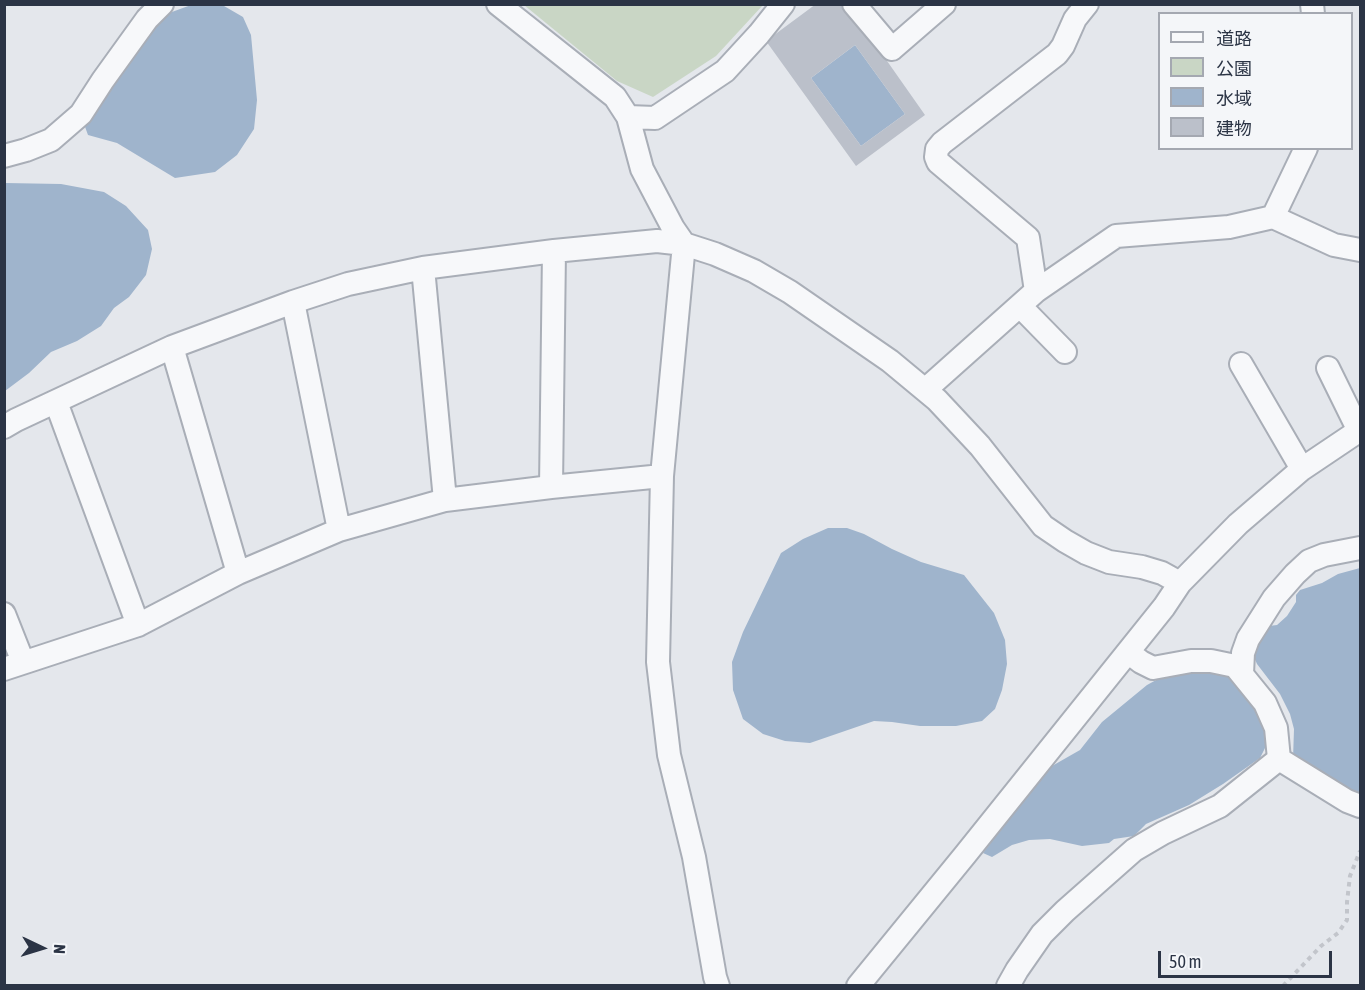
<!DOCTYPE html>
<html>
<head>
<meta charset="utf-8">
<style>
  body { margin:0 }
  #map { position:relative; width:1365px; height:990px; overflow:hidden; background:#e4e7ec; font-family:"Asap Condensed","Noto Sans JP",sans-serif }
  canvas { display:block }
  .frame { position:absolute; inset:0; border:6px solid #2b3445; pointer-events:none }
  .legend { position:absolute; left:1158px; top:12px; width:195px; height:138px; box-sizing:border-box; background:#f4f6f9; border:2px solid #a4a8b1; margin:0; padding:8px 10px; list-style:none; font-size:18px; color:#2b3445 }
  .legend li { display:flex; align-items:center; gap:12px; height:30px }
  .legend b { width:30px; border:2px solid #a4a8b1 }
  .north { position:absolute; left:12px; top:918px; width:60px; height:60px; -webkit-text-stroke:4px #f4f6f9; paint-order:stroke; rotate:94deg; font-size:16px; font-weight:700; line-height:24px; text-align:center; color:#2b3445 }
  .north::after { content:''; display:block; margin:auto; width:21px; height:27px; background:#2b3445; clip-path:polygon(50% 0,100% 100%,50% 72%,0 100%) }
  .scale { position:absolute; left:1158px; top:951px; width:174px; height:27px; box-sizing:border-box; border:3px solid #2b3445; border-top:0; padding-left:8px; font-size:18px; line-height:21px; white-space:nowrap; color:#2b3445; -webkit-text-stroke:4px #f4f6f9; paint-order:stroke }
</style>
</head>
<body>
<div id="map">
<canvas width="1365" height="990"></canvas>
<div class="frame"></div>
<ul class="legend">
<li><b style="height:8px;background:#f7f8fa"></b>道路</li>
<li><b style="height:16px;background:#c9d6c5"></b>公園</li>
<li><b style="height:16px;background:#9fb4cc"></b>水域</li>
<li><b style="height:16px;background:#bbc0ca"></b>建物</li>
</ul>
<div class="north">N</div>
<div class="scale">50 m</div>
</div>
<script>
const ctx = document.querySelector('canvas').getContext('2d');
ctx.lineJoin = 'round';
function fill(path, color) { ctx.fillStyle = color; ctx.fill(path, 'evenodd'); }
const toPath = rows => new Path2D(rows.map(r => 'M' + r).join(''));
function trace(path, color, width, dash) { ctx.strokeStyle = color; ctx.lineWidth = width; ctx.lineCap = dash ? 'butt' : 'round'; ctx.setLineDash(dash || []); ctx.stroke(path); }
const green = toPath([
  [524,5,763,5,716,56,653,97,617,81]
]);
const water = toPath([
  [213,4,224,6,243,17,251,35,257,100,254,129,237,155,215,172,175,178,117,143,88,135,84,124,161,16,191,5],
  [855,45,905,114,861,146,811,78],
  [5,183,61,184,104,192,126,206,148,230,152,249,146,275,129,297,114,308,101,326,77,341,51,352,29,373,5,391],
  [828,528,847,528,864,534,892,549,921,562,964,575,994,613,1005,640,1007,664,1002,690,995,709,982,721,956,726,920,726,892,722,874,721,810,743,785,741,763,734,743,719,733,690,732,662,743,632,781,553,803,539],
  [1360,568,1360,800,1293,759,1294,729,1290,714,1280,694,1257,664,1253,655,1254,642,1269,626,1277,625,1287,616,1296,602,1296,595,1300,590,1322,583,1338,574],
  [1223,671,1255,703,1265,721,1265,748,1260,758,1223,784,1189,805,1146,824,1134,836,1114,839,1109,843,1082,846,1050,839,1029,840,1012,845,992,857,983,853,1045,770,1080,750,1102,722,1147,685,1171,672]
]);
const building = toPath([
  [816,4,847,4,925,115,856,166,766,41],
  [855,45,905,114,861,146,811,78]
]);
const path = toPath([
  [1283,986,1321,946,1338,933,1347,920,1347,902,1350,876,1360,851]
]);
const minor = toPath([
  [498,4,615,97,628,117,642,169,673,228,684,244,662,476,658,662,669,755,694,857,715,977,718,986],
  [854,4,892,49,944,4],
  [1312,4,1313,14],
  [628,117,655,118,725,71,759,34,783,4],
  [4,156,26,150,51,140,81,114,103,80,147,19,162,4],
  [1273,217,1306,148],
  [423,268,445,500],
  [1036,291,1028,238,938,162,936,157,937,149,942,143,1057,54,1063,46,1075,19,1087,4],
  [293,302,339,530],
  [1020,306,1065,352],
  [172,347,238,573],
  [1241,364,1302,469],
  [1328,368,1359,431],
  [925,390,1036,291,1116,236,1229,227,1273,217,1334,245,1360,250],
  [56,402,138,625],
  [4,427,16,420,172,347,293,302,348,284,423,268,554,251,657,241,684,244,715,254,754,271,790,292,890,361,937,400,980,446,1043,526,1065,541,1086,553,1109,562,1142,567,1162,573,1180,583],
  [551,487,554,251],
  [4,614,23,662],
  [4,669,138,625,238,573,339,530,445,500,551,487,662,476],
  [1242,674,1243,653,1248,639,1274,598,1295,574,1309,561,1324,555,1360,548],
  [1279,759,1347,801,1360,806],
  [858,986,965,855,1164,607,1180,583,1238,524,1302,469,1360,430],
  [1008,986,1017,970,1042,934,1065,911,1134,850,1163,833,1220,806,1279,759,1276,728,1265,703,1235,666,1211,661,1191,661,1153,668,1141,662,1128,652]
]);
fill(green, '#c9d6c5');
fill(water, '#9fb4cc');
fill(building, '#bbc0ca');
trace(minor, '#a9aeb7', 26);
trace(path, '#c2c5cb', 4, [4.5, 4.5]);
trace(minor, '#f7f8fa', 22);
</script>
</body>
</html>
